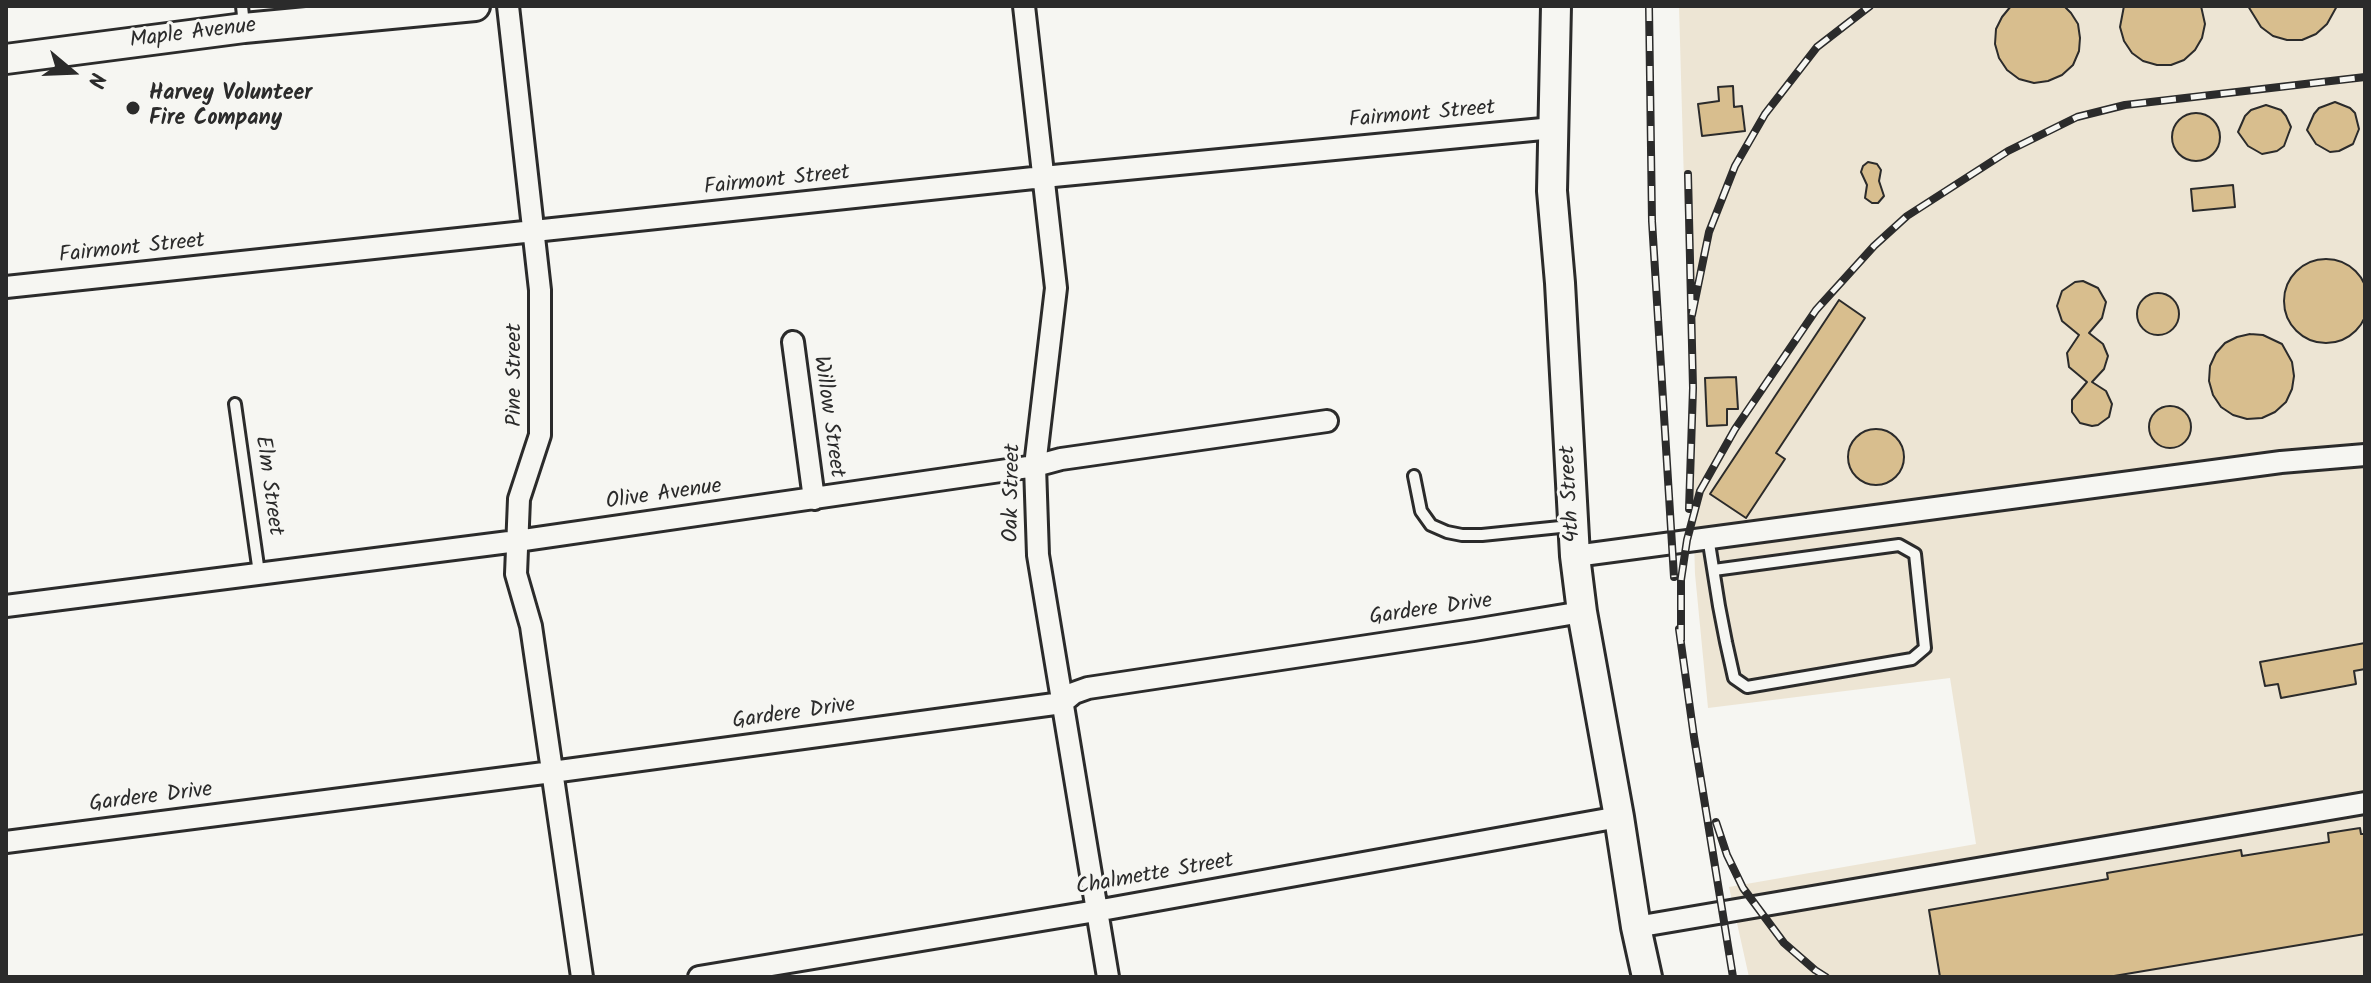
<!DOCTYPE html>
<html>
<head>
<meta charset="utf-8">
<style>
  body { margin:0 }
  #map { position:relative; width:2371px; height:983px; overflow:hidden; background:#f6f6f2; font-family:Kalam,sans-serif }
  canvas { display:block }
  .frame { position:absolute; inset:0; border:8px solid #2b2b2b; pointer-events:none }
  .north { position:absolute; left:32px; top:32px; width:80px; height:80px; -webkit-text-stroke:6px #f6f6f2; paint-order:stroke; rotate:109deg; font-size:22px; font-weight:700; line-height:32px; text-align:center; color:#2b2b2b }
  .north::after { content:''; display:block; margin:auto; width:28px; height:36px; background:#2b2b2b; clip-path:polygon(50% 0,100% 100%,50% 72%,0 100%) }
</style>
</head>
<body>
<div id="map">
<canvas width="2371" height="983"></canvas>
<div class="frame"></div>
<div class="north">N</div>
</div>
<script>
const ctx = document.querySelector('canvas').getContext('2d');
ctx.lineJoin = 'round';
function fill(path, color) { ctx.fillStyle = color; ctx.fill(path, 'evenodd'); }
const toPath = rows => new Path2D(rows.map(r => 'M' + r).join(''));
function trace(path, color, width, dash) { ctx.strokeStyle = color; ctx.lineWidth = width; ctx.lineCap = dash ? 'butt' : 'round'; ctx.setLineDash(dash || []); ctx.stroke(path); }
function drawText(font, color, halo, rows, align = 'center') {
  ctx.font = font + ' Kalam,sans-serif'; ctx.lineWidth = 6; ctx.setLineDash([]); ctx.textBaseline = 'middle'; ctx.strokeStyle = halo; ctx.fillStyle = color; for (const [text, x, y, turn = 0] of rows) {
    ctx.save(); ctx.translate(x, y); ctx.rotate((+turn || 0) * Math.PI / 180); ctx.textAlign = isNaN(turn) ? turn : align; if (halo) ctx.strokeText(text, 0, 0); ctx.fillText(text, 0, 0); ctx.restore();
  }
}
const built = toPath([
  [1679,6,2365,6,2365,977,1749,977,1729,887,1976,844,1950,678,1708,708,1695,574]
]);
const building = toPath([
  [2011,6,2064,6,2071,13,2078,24,2080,38,2079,51,2073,65,2062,75,2048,81,2034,83,2019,79,2007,70,1999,58,1995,44,1996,29,2002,17,2011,6],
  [2124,6,2201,6,2205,24,2202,38,2195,50,2184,60,2171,65,2157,65,2143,61,2132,53,2124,41,2120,27,2124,6],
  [2248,6,2337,6,2327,24,2316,34,2302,40,2287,40,2273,36,2261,27,2248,6],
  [1733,86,1734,107,1742,106,1745,131,1702,136,1698,104,1719,101,1718,87,1733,86],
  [2335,102,2350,108,2355,113,2359,129,2353,144,2339,151,2330,152,2316,144,2307,130,2314,114,2319,108,2335,102],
  [2266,105,2281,110,2286,116,2291,127,2284,146,2277,151,2262,154,2248,146,2238,132,2245,116,2251,110,2266,105],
  '2172 137a24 24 0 1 1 48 0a24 24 0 1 1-48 0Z',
  [1868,162,1877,164,1881,170,1879,181,1884,196,1878,203,1872,203,1865,198,1867,185,1861,172,1863,166,1868,162],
  [2233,185,2235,207,2193,211,2191,189,2233,185],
  '2284 301a42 42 0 1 1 84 0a42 42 0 1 1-84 0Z',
  [2083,281,2098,288,2106,302,2102,318,2089,333,2103,344,2108,356,2104,369,2092,382,2106,391,2112,404,2109,417,2098,425,2092,426,2080,423,2072,412,2072,400,2087,382,2069,367,2067,353,2079,335,2062,321,2057,306,2062,291,2075,282,2083,281],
  '2137 314a21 21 0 1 1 42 0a21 21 0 1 1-42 0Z',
  [1839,300,1865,318,1776,453,1785,459,1746,518,1710,494,1839,300],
  [2250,334,2263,335,2282,344,2292,362,2294,376,2292,389,2286,402,2275,412,2262,418,2247,419,2233,415,2221,407,2213,395,2209,381,2210,366,2216,353,2225,343,2237,337,2250,334],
  [1736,377,1738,409,1727,409,1727,425,1707,426,1705,378,1736,377],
  '2149 427a21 21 0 1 1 42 0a21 21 0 1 1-42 0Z',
  '1848 457a28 28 0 1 1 56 0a28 28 0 1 1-56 0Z',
  [2365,643,2365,669,2354,671,2356,684,2281,698,2278,684,2265,686,2260,662,2365,643],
  [2360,828,2361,834,2365,834,2365,934,2108,977,1940,977,1929,910,2108,879,2107,873,2241,850,2242,856,2329,842,2328,833,2360,828]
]);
const lane = toPath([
  [242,6,244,26],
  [235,404,259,573],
  [1414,476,1421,511,1431,525,1447,532,1462,535,1482,535,1570,526],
  [1708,537,1719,606,1726,642,1734,678,1747,687,1912,659,1925,648,1915,554,1899,545,1714,570]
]);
const street = toPath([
  [508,6,540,290,540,435,519,499,516,574,531,626,582,977],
  [1024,6,1056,288,1035,466,1038,555,1108,977],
  [6,287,1043,177,1553,128],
  [793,342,814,499],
  [1575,556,2281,462,2365,455],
  [6,606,517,541,1035,466,1061,459,1327,421],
  [6,842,552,772,1062,703,1074,693,1088,688,1474,630,1582,612],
  [1636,927,2365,803],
  [699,977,1096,911,1619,817]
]);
const secondary = toPath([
  [1556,6,1552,191,1560,283,1575,556,1582,612,1619,817,1636,927,1647,977],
  [6,59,244,28,475,6]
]);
const rail = toPath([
  [1649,6,1652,221,1674,577],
  [1688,174,1693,388,1689,509],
  [1692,315,1709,232,1735,166,1765,114,1817,47,1870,6],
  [1679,629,1694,737,1733,977],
  [1681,640,1681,580,1687,540,1700,491,1735,429,1816,310,1874,246,1907,216,2008,151,2077,117,2125,105,2365,77],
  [1716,822,1727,855,1743,888,1784,943,1815,970,1826,977]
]);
const markers = [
  [133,108,8,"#2b2b2b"]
];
const streetNames = [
  ["Maple Avenue",193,35,-7],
  ["Fairmont Street",1422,116,-5],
  ["Fairmont Street",777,182,-6],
  ["Fairmont Street",132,250,-6],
  ["Pine Street",516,375,-90],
  ["Willow Street",827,417,82],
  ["Elm Street",267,486,82],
  ["Oak Street",1014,493,-89],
  ["4th Street",1572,494,-93],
  ["Olive Avenue",664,496,-8],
  ["Gardere Drive",1431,611,-8],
  ["Gardere Drive",794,715,-8],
  ["Gardere Drive",151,799,-7],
  ["Chalmette Street",1155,876,-10]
];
const poiNames = [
  ["Harvey Volunteer",149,95],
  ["Fire Company",149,120]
];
fill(built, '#ede5d4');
fill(building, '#d8be8e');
trace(building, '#2b2b2b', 2);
trace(lane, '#2b2b2b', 16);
trace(street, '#2b2b2b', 26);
trace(secondary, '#2b2b2b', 34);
trace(lane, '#f6f6f2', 10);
trace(street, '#f6f6f2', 20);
trace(secondary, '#f6f6f2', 28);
trace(rail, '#2b2b2b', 8);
trace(rail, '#f6f6f2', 5, [15]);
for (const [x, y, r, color] of markers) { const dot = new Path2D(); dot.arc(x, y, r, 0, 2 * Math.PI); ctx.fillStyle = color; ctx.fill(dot); trace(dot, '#f6f6f2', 3); }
drawText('22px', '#2b2b2b', '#f6f6f2', streetNames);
drawText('bold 22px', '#2b2b2b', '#f6f6f2', poiNames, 'left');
</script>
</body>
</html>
